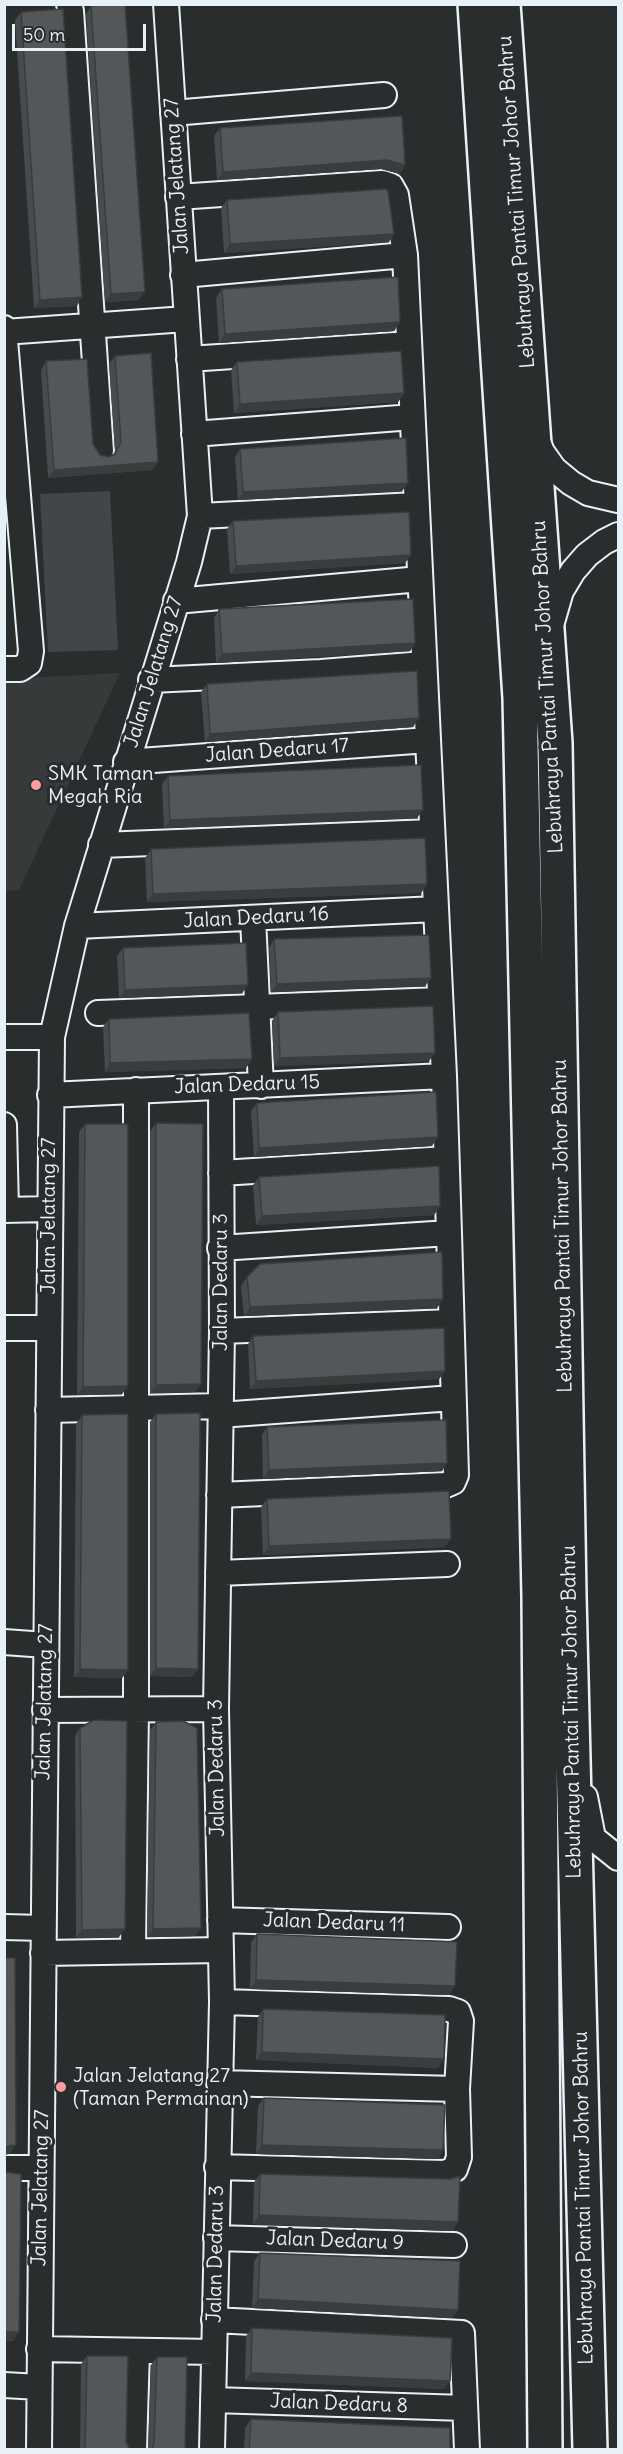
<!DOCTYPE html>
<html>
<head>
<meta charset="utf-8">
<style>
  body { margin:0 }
  #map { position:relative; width:623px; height:2454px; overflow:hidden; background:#2a2d2e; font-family:Delius,sans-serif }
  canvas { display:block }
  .frame { position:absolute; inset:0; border:6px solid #e8f1f8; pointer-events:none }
  .scale { position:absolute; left:12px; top:24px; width:134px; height:27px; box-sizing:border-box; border:3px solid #e8f1f8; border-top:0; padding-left:8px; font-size:18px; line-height:21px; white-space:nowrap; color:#e8f1f8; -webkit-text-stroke:4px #2a2d2e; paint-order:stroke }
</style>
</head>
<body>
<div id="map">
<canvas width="623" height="2454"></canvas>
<div class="frame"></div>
<div class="scale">50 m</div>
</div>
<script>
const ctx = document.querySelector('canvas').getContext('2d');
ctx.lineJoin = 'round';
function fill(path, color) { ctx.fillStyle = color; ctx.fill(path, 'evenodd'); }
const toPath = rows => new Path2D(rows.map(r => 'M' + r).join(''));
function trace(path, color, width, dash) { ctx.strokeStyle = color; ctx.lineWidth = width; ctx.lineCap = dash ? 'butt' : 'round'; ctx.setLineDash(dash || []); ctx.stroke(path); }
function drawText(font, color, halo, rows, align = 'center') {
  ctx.font = font + ' Delius,sans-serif'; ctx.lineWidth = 6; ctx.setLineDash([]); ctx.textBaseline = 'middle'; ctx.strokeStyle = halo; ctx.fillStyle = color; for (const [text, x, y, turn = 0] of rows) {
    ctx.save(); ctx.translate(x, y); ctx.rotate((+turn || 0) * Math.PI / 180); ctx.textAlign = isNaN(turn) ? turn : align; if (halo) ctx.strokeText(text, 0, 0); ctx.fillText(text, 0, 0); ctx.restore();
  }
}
const built = toPath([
  [120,673,19,890,5,891,5,679]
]);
const green = toPath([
  [110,491,118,650,48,652,40,494]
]);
const minor = toPath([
  [69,4,71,11,101,451],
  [173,113,384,95],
  [178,197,382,183,391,186,396,195,405,255,444,1076,449,1233,456,1475,453,1482,446,1485,219,1495],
  [183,275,405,255],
  [4,328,31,651,29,663,20,669,4,669],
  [4,332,186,319],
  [189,359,409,344],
  [194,434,412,417],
  [536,437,542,452,554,469,571,483,588,493,618,500],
  [200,516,416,505],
  [176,601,420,579],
  [552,622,561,591,573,571,587,555,604,542,618,535],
  [151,680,321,672,424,664],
  [126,762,428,740],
  [101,845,432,832],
  [253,918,261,1086],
  [77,926,436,909],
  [98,1013,440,1000],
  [4,1037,52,1037],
  [50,1095,444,1076],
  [4,1125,6,1210],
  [221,1173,446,1159],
  [4,1210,49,1209],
  [220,1248,449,1233],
  [4,1328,48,1328],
  [222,1331,451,1322],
  [48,1410,220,1406],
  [220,1415,453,1398],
  [218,1573,447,1564],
  [4,1642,46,1645],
  [45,1710,216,1709],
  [585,1797,593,1838,618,1858],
  [220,1920,448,1927],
  [4,1927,43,1928],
  [133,1950,136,1708,136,1090],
  [43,1953,221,1950],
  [219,2083,457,2089],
  [217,2167,445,2173,455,2169,459,2157,457,2089,461,2021,458,2012,449,2009,222,2002],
  [4,2168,41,2168],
  [216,2238,454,2245],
  [214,2320,462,2333,467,2450],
  [39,2349,214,2352],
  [4,2385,39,2387],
  [213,2400,465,2408],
  [39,2450,52,1037,77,926,189,562,200,516,166,4],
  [134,2450,137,2351],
  [212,2450,222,2002,216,1709,222,1331,221,1087]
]);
const highway = toPath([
  [475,4,520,698,539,1596,545,2450],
  [503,4,555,743,569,1596,590,2450]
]);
const wall = toPath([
  [91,6,139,300,105,302,86,14],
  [21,12,77,306,34,308,15,20],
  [220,128,405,165,400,174,381,169,217,180,214,136],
  [227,200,389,242,224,253,221,208],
  [222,289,400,322,394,331,219,343,216,298],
  [115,356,158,462,152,470,48,478,41,370,46,361,93,444,100,455,108,457,113,455,115,451,109,364],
  [237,362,404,393,398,402,234,413,231,370],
  [240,449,408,483,402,491,238,500,235,457],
  [233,521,411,555,405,563,230,574,227,529],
  [219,609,415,643,410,651,216,663,214,618],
  [207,684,413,727,205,742,201,692],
  [168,776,417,818,164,828,162,784],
  [151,849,427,884,421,893,147,902,145,858],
  [274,939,431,978,425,986,271,992,269,948],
  [123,948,248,985,242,993,119,998,117,956],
  [278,1012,429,1061,274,1066,272,1021],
  [109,1019,252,1059,246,1068,105,1072,103,1027],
  [257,1103,432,1146,254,1157,251,1111],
  [156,1123,201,1384,195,1392,150,1393,150,1131],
  [85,1124,128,1386,122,1394,77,1395,79,1132],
  [259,1177,440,1206,434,1215,256,1225,253,1185],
  [247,1277,443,1299,437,1308,244,1316,241,1286],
  [253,1336,445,1371,439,1379,250,1389,248,1344],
  [156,1414,198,1669,192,1677,150,1676,150,1422],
  [82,1415,128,1670,122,1678,74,1677,76,1424],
  [267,1427,447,1463,442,1471,263,1479,262,1435],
  [267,1499,445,1547,263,1555,261,1507],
  [156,1722,201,1928,195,1936,147,1937,150,1730],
  [80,1728,119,1937,76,1938,75,1736],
  [257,1934,449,1995,250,1989,251,1942],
  [263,2009,438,2068,256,2060,258,2017],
  [264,2098,438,2159,256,2154,258,2106],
  [260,2174,458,2222,452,2231,253,2224,254,2182],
  [260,2253,452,2318,252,2308,254,2261],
  [252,2328,450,2381,444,2389,245,2381,246,2336],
  [87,2356,126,2442,130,2450,80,2450,81,2364],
  [157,2357,185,2450,148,2450,151,2365],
  [251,2419,450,2450,244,2450,245,2428]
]);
const shadedWall = toPath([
  [387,160,405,165,400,174,381,169,217,180,223,172],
  [394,234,389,242,224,253,230,244],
  [145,292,139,300,105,302,111,294],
  [82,297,77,306,34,308,40,300],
  [400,322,394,331,219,343,225,334],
  [404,393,398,402,234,413,240,404],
  [158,462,152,470,48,478,54,470],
  [408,483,402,491,238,500,243,492],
  [411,555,405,563,230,574,236,566],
  [415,643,410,651,216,663,222,654],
  [419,718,413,727,205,742,210,734],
  [423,810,417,818,164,828,170,820],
  [427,884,421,893,147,902,153,894],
  [431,978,425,986,271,992,277,984],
  [248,985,242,993,119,998,125,990],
  [435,1053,429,1061,274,1066,280,1058],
  [252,1059,246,1068,105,1072,110,1063],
  [438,1137,432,1146,254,1157,259,1148],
  [440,1206,434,1215,256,1225,262,1216],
  [443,1299,437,1308,244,1316,250,1307],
  [445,1371,439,1379,250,1389,256,1381],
  [201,1384,195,1392,150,1393,156,1385],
  [128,1386,122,1394,77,1395,83,1387],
  [447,1463,442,1471,263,1479,269,1470],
  [451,1539,445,1547,263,1555,269,1546],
  [156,1668,198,1669,192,1677,150,1676],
  [80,1669,128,1670,122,1678,74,1677],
  [201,1928,195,1936,147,1937,153,1929],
  [125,1929,119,1937,76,1938,82,1930],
  [256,1980,455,1986,449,1995,250,1989],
  [262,2052,444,2059,438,2068,256,2060],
  [16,2145,10,2154,4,2155,4,2147],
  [262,2145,443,2150,438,2159,256,2154],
  [259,2215,458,2222,452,2231,253,2224],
  [258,2299,458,2310,452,2318,252,2308],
  [4,2332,19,2332,13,2341,4,2341],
  [251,2373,450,2381,444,2389,245,2381]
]);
const building = toPath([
  [114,4,125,4,145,292,111,294,91,6,114,4],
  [63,9,82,297,40,300,21,12,63,9],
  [402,116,405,165,387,160,223,172,220,128,402,116],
  [386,189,388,191,394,234,230,244,227,200,386,189],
  [398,277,400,322,225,334,222,289,398,277],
  [401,351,404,393,240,404,237,362,401,351],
  [151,353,158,462,54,470,46,361,87,359,93,444,100,455,108,457,115,454,121,442,115,356,151,353],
  [406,438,408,483,243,492,240,449,406,438],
  [409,512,411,555,236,566,233,521,409,512],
  [413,599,415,643,222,654,219,609,413,599],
  [417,671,419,718,210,734,207,684,417,671],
  [421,765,423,810,170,820,168,776,421,765],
  [425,838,427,884,153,894,151,849,425,838],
  [429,935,431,978,277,984,274,939,429,935],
  [246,943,248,985,125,990,123,948,246,943],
  [433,1006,435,1053,280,1058,278,1012,433,1006],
  [249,1013,252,1059,110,1063,109,1019,249,1013],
  [436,1092,438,1137,259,1148,257,1103,436,1092],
  [156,1123,203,1124,201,1384,156,1385,156,1123],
  [85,1124,128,1124,128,1386,83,1387,85,1124],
  [439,1166,440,1206,262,1216,259,1177,439,1166],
  [442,1252,443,1299,250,1307,247,1277,260,1264,442,1252],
  [444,1328,445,1371,256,1381,253,1336,444,1328],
  [4,1367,5,1367,4,1504,4,1367],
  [200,1413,198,1669,156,1668,156,1414,200,1413],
  [128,1414,128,1670,80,1669,82,1415,128,1414],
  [446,1420,447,1463,269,1470,267,1427,446,1420],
  [449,1491,451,1539,269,1546,267,1499,449,1491],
  [94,1720,127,1721,125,1929,82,1930,80,1728,94,1720],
  [183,1721,197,1728,201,1928,153,1929,156,1722,183,1721],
  [4,1841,5,1894,4,1894,4,1841],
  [257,1934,457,1942,455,1986,256,1980,257,1934],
  [4,1958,15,1958,16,2145,4,2147,4,1958],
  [263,2009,445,2015,444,2059,262,2052,263,2009],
  [264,2098,445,2105,443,2150,262,2145,264,2098],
  [4,2172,21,2174,19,2332,4,2332,4,2172],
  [260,2174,450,2179,460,2176,458,2222,259,2215,260,2174],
  [260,2253,460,2261,458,2310,258,2299,260,2253],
  [252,2328,452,2338,450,2381,251,2373,252,2328],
  [87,2356,128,2356,126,2442,130,2450,85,2450,87,2356],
  [157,2357,187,2357,185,2450,152,2450,154,2443,157,2357],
  [251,2419,450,2428,450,2450,249,2450,251,2419]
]);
const markers = [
  [36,785,6,"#ff9aa2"],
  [61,2087,6,"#ff9aa2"]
];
const streetNames = [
  ["Jalan Jelatang 27",177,176,-94],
  ["Lebuhraya Pantai Timur Johor Bahru",517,202,-94],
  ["Jalan Jelatang 27",154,672,-73],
  ["Lebuhraya Pantai Timur Johor Bahru",548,687,-93],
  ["Jalan Dedaru 17",277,751,-4],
  ["Jalan Dedaru 16",256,918,-3],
  ["Jalan Dedaru 15",247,1085,-2],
  ["Jalan Jelatang 27",49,1216,-90],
  ["Lebuhraya Pantai Timur Johor Bahru",563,1226,-91],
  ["Jalan Dedaru 3",221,1282,-90],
  ["Jalan Jelatang 27",45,1702,-89],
  ["Lebuhraya Pantai Timur Johor Bahru",572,1712,-91],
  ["Jalan Dedaru 3",217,1768,-91],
  ["Jalan Dedaru 11",334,1923,2],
  ["Jalan Jelatang 27",41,2188,-89],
  ["Lebuhraya Pantai Timur Johor Bahru",584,2198,-91],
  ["Jalan Dedaru 9",335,2241,2],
  ["Jalan Dedaru 3",216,2254,-89],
  ["Jalan Dedaru 8",339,2404,2]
];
const poiNames = [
  ["SMK Taman",48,774],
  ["Megah Ria",48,797],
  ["Jalan Jelatang 27",73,2076],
  ["(Taman Permainan)",73,2099]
];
fill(built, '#363a3b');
fill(green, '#424648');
trace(minor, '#e8f1f8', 28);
trace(highway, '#e8f1f8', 38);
trace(minor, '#2a2d2e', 24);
trace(highway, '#2a2d2e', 33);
fill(wall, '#474b4d');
fill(shadedWall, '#3a3d3e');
fill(building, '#535759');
trace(building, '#3a3d3e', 1.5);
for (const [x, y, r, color] of markers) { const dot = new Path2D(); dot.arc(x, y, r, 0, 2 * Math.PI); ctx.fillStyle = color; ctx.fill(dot); trace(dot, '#2a2d2e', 2); }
drawText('20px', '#e8f1f8', '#2a2d2e', streetNames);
drawText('20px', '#e8f1f8', '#2a2d2e', poiNames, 'left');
</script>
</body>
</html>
